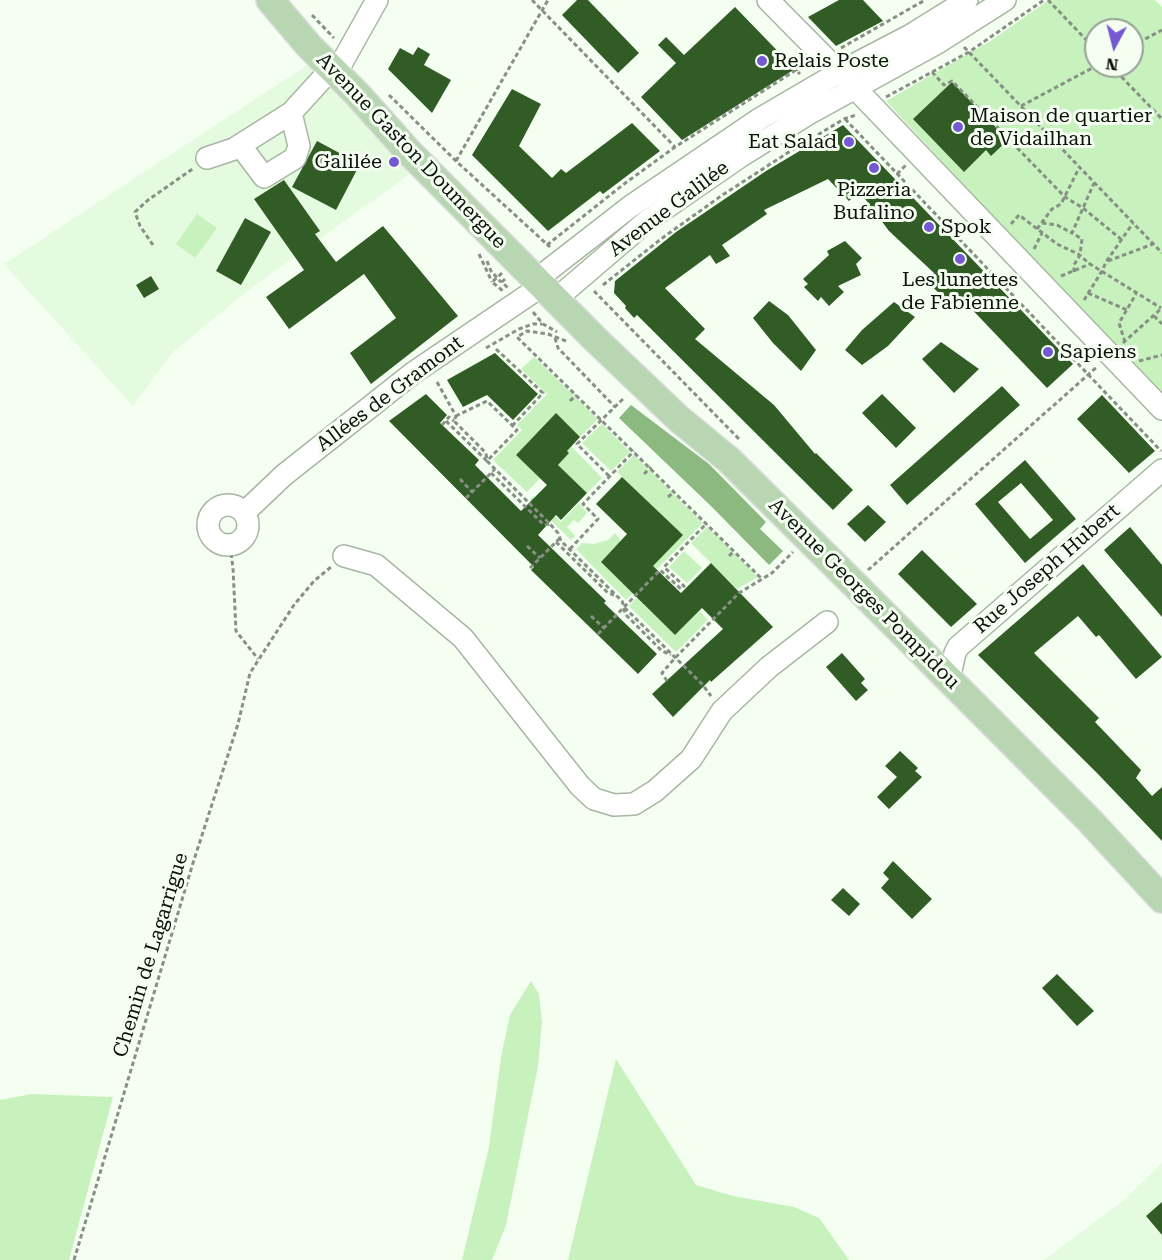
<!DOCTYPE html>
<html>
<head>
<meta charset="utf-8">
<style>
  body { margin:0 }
  #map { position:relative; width:1162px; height:1260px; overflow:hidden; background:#f4fef1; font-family:"Roboto Serif",serif }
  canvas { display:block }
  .north { position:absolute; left:1084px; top:18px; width:60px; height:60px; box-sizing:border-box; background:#f4fef1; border:2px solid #98a095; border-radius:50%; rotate:187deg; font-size:16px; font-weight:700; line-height:24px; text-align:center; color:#0d130c }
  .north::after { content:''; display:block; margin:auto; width:21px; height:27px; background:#7459d3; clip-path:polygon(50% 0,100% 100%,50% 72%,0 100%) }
</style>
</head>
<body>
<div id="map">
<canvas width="1162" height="1260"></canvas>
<div class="north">N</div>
</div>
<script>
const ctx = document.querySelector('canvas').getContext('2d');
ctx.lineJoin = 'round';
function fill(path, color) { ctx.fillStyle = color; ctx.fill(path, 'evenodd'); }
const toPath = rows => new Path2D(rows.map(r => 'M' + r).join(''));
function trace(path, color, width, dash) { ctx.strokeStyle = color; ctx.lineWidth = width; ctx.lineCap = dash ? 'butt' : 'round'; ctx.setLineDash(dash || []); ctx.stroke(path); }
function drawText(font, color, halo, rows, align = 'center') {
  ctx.font = font + ' "Roboto Serif",serif'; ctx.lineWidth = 6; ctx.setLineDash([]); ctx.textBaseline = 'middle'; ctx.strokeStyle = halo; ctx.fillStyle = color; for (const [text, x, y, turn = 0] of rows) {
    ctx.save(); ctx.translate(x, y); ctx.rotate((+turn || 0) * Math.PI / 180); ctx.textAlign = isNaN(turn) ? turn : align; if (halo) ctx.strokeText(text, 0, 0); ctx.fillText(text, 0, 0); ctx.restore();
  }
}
const built = toPath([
  [312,62,411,173,246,292,173,352,133,406,4,264],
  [1162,1163,1162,1260,1044,1260,1124,1200]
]);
const green = toPath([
  [1049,0,1155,0,1162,7,1162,393,1005,229,886,101,989,42],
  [1096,30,1132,30,1132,66,1096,66],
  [197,214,217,228,195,258,176,244],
  [534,357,598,419,580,437,556,414,516,455,540,478,527,492,493,460,522,430,517,425,547,394,521,369],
  [602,424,630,452,611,471,582,443],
  [571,446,602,478,587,493,558,465,569,453,567,451],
  [634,455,703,523,626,600,576,549,582,543,594,544,608,540,615,533,621,541,601,562,630,590,682,535,617,472],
  [533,496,561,522,579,503,587,513,578,523,574,520,567,527,575,536,571,540,530,500],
  [707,527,726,545,758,577,737,589,691,543],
  [684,551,702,568,687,583,669,567],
  [660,574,668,580,644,605,675,635,700,611,708,620,676,652,629,606],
  [531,981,539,994,542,1022,538,1066,506,1225,492,1260,462,1260,489,1147,501,1057,510,1015],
  [616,1059,696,1185,733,1196,794,1207,819,1218,849,1260,568,1260],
  [32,1094,113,1097,69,1260,0,1260,0,1100]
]);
const water = toPath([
  [631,405,709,464,766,522,760,529,783,551,769,565,712,507,619,418]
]);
const building = toPath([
  [577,0,588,0,639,53,618,73,562,15],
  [839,0,863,0,883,21,836,46,808,17],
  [735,7,795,69,682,140,641,97,676,63,658,45,666,37,684,55],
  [418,47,430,54,424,65,451,80,432,113,388,69,400,48,413,55],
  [952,82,1008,140,991,156,986,150,964,172,913,119],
  [512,89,541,104,519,146,552,178,561,169,566,173,632,123,660,151,603,194,600,191,548,231,472,155],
  [843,125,1073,364,1047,388,962,299,953,306,926,281,934,273,889,231,863,196,861,198,856,194,849,201,828,179,764,210,767,214,722,245,730,256,716,264,710,255,665,288,705,329,695,339,774,405,815,454,816,453,853,490,833,510,637,315,634,318,625,308,626,306,614,293,615,281,676,232,766,171],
  [317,141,360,164,336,210,292,187],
  [284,180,320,231,315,234,336,262,383,226,458,316,371,384,350,353,396,318,364,274,289,329,266,297,304,270,254,199],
  [245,218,271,232,241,285,216,271],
  [845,241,862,258,856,264,861,275,838,286,844,292,829,306,821,297,818,301,804,287,808,284,803,279,829,255,827,251],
  [151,276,159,289,144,298,136,285],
  [769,301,788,315,816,350,801,371,773,343,753,318],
  [894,302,915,317,888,346,862,365,845,350,862,330],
  [941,342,979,369,954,393,922,359],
  [495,353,538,394,513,420,487,395,463,407,447,380],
  [1002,386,1020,405,907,505,890,485],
  [426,394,447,415,440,423,479,460,475,465,521,511,547,485,516,455,556,413,580,437,567,451,569,453,558,465,587,493,561,520,556,515,538,535,606,601,604,603,657,654,638,674,531,570,534,567,389,421],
  [882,394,916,428,896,448,862,413],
  [1102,395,1155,451,1129,473,1077,419],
  [1025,460,1076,519,1025,563,975,504],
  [1021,483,1053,520,1030,539,998,502],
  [622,477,683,535,653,566,681,593,711,563,773,627,711,682,710,680,673,717,652,694,723,629,702,608,675,635,601,562,627,534,596,504],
  [868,505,886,522,865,542,847,524],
  [1130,527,1162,565,1162,617,1104,550],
  [922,550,977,604,951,627,898,574],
  [1083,564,1162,657,1136,679,1099,635,1096,637,1078,616,1034,653,1099,718,1095,722,1141,770,1136,778,1152,796,1162,787,1162,841,1097,773,978,655],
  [842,653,865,679,861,683,868,690,856,701,826,667],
  [900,751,918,768,915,771,922,777,889,809,877,797,897,777,885,766],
  [893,861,932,899,912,919,881,888,889,879,883,873],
  [843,888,860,904,849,916,831,900],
  [1057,974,1094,1011,1077,1026,1042,988],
  [1162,1202,1162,1235,1146,1216]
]);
const path = toPath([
  [532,0,675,147],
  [1048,0,1096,50],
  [312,15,334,38],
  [1132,46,1162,30],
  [964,47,1162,253],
  [841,48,925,0],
  [1111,66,1162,119],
  [796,70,808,64],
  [932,72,944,85,952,81,1065,197,1083,208,1122,240],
  [389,95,456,161,550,247],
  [886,97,969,52,1044,0],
  [1021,106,1096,66],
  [845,119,1161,451],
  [456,161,548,0],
  [897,174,906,165],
  [1042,223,1057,225,1072,233],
  [1011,224,1019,215,1057,244,1078,254,1090,264,1161,308],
  [1037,229,1052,209,1061,204,1079,168],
  [153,245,140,226,135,212,148,200,194,168],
  [547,245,624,184,675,147,796,70,800,74],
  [1034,249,1042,233],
  [479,254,492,282],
  [487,261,491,271,501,282],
  [1108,261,1153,244],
  [1074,272,1074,265,1080,255,1082,239,1072,233,1094,183],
  [502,273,492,282,503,291],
  [1061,276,1090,264],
  [505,279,502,282,509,289],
  [603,285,661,239,721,196,789,152,844,119,856,115],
  [594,291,739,439],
  [1088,293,1127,310],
  [1084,300,1102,271,1106,262,1133,223],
  [533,312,543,324,557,332],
  [1154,316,1162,324],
  [555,338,558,348,615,407],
  [566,341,548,334,527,331,517,337,762,579],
  [1125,342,1119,323,1136,294],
  [1123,343,1162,308],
  [486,348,519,329,533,324,542,324],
  [496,349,543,393,513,425],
  [1139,361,1162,355],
  [437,382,456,416,454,421,486,453,487,461,550,524,558,533,561,541,622,601,624,607,702,684,711,696],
  [570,401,576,395],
  [446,421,487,461,517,430,487,401,456,416],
  [442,425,449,417,454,421],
  [491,473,544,525,550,524],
  [644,474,651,467],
  [609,476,577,444,625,397],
  [460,479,472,492],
  [668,497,675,491],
  [466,498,495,469],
  [556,542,608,593,614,595],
  [230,546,233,568,236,631,258,659],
  [527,546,540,558],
  [570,549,598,519,583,504,634,451],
  [729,556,734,551],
  [530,568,560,538],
  [868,570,1098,366],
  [624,608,625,614,662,651,671,655],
  [591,616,604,628],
  [598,634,660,570,681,589,684,586,664,567,707,523],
  [667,681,662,673,675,658,739,593,772,573,793,552],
  [74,1260,193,863,238,724,250,673,294,605,314,581,331,567]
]);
const minor = toPath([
  [768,0,856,89,1162,409],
  [334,71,340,66,377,0],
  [240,145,264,177,295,158,299,146,291,113],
  [207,158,234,149,291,113,331,69],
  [537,279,631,206,761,118,838,73,911,35,967,0],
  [556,299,647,221,741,156,808,114,939,42,1005,0],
  '208 525a20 20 0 1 1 40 0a20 20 0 1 1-40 0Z',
  [244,513,284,475,413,373,543,285],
  [344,556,376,565,463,638,580,786,594,799,614,805,634,804,655,791,691,759,722,711,769,667,827,622],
  [949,679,955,653,958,647,1162,470]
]);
const major = toPath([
  [270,0,309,46,357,94,408,151,596,340,679,419,729,460,856,586,1090,821,1162,899]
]);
const markers = [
  [762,61,6,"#7459d3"],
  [958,127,6,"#7459d3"],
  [849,142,6,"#7459d3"],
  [394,162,6,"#7459d3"],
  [874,168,6,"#7459d3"],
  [929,227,6,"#7459d3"],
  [960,259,6,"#7459d3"],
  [1048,352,6,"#7459d3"]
];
const poiNames = [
  ["Relais Poste",774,61],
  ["Maison de quartier",970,116],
  ["de Vidailhan",970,139],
  ["Eat Salad",837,142,"right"],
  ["Galilée",382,162,"right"],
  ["Pizzeria",874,190,"center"],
  ["Bufalino",874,213,"center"],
  ["Spok",941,227],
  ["Les lunettes",960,280,"center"],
  ["de Fabienne",960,303,"center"],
  ["Sapiens",1060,352]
];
const streetNames = [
  ["Avenue Gaston Doumergue",411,151,46],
  ["Avenue Galilée",669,209,-37],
  ["Allées de Gramont",390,394,-37],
  ["Rue Joseph Hubert",1047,569,-41],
  ["Avenue Georges Pompidou",864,594,45],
  ["Chemin de Lagarrigue",151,955,-73]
];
fill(built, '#e4fbdf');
fill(green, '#c7f1bd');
fill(water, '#8bb97f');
fill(building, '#315c26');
trace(minor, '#a7b7a3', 24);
trace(major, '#dddedd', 30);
trace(path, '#889086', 3, [4.5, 3]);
trace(minor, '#fff', 21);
trace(major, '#b9d6b3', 27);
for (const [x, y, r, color] of markers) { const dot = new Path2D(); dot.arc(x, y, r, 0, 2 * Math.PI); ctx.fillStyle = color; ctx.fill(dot); trace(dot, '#f4fef1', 2); }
drawText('20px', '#0d130c', '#f4fef1', poiNames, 'left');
drawText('20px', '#0d130c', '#f4fef1', streetNames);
</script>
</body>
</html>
